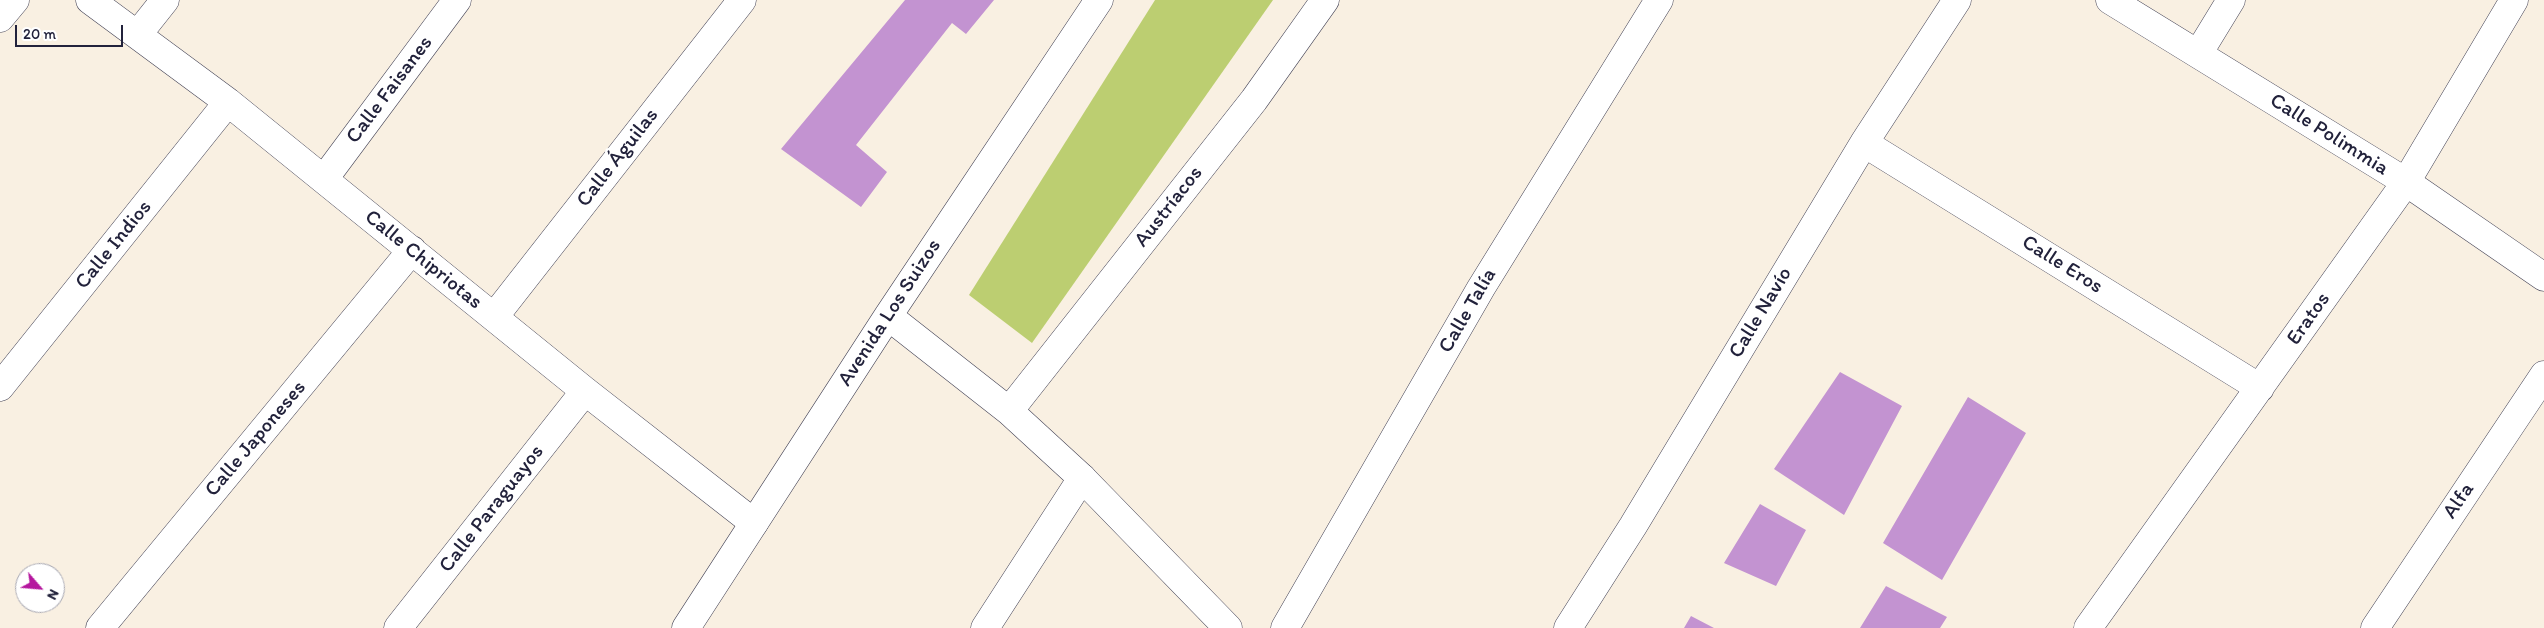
<!DOCTYPE html>
<html>
<head>
<meta charset="utf-8">
<style>
  body { margin:0 }
  #map { position:relative; width:2544px; height:628px; overflow:hidden; background:#f9f0e2; font-family:Itim,sans-serif }
  canvas { display:block }
  .north { position:absolute; left:15px; top:563px; width:50px; height:50px; box-sizing:border-box; background:#fff; border:1px solid #a7a7b1; border-radius:50%; rotate:117deg; font-size:14px; font-weight:700; line-height:20px; text-align:center; color:#22223b }
  .north::after { content:''; display:block; margin:auto; width:18px; height:22px; background:#b5179e; clip-path:polygon(50% 0,100% 100%,50% 72%,0 100%) }
  .scale { position:absolute; left:15px; top:25px; width:108px; height:22px; box-sizing:border-box; border:2px solid #22223b; border-top:0; padding-left:6px; font-size:15px; line-height:18px; white-space:nowrap; color:#22223b; -webkit-text-stroke:4px #fff; paint-order:stroke }
</style>
</head>
<body>
<div id="map">
<canvas width="2544" height="628"></canvas>
<div class="north">N</div>
<div class="scale">20 m</div>
</div>
<script>
const ctx = document.querySelector('canvas').getContext('2d');
ctx.lineJoin = 'round';
function fill(path, color) { ctx.fillStyle = color; ctx.fill(path, 'evenodd'); }
const toPath = rows => new Path2D(rows.map(r => 'M' + r).join(''));
function trace(path, color, width, dash) { ctx.strokeStyle = color; ctx.lineWidth = width; ctx.lineCap = dash ? 'butt' : 'round'; ctx.setLineDash(dash || []); ctx.stroke(path); }
function drawText(font, color, halo, rows, align = 'center') {
  ctx.font = font + ' Itim,sans-serif'; ctx.lineWidth = 5; ctx.setLineDash([]); ctx.textBaseline = 'middle'; ctx.strokeStyle = halo; ctx.fillStyle = color; for (const [text, x, y, turn = 0] of rows) {
    ctx.save(); ctx.translate(x, y); ctx.rotate((+turn || 0) * Math.PI / 180); ctx.textAlign = isNaN(turn) ? turn : align; if (halo) ctx.strokeText(text, 0, 0); ctx.fillText(text, 0, 0); ctx.restore();
  }
}
const green = toPath([
  [1155,0,1273,0,1032,343,969,295]
]);
const building = toPath([
  [905,0,994,0,966,34,952,23,856,145,887,172,861,207,781,149],
  [1840,372,1902,406,1844,515,1774,469],
  [1968,397,2026,433,1942,580,1883,543],
  [1760,504,1806,530,1776,586,1724,563],
  [1886,586,1947,617,1940,628,1860,628],
  [1691,616,1714,628,1684,628]
]);
const street = toPath([
  [90,0,228,102,585,391,754,523],
  [2110,0,2406,182,2544,277],
  [0,18,15,0],
  [138,34,165,0],
  [2198,54,2231,0],
  [1864,143,2260,388],
  [324,179,457,0],
  [494,317,742,0],
  [0,387,228,102],
  [100,628,412,250],
  [398,628,585,391],
  [985,628,1082,478],
  [1285,628,1481,288,1659,0],
  [1568,628,1633,526,1864,143,1957,0],
  [2088,628,2406,182,2514,0],
  [2375,628,2544,375]
]);
const secondary = toPath([
  [888,316,1009,411,1082,478,1228,628],
  [1009,411,1254,100,1325,0],
  [686,628,888,316,1099,0]
]);
const streetNames = [
  ["Calle Faisanes",390,90,-53],
  ["Calle Polimmia",2329,135,32],
  ["Calle Águilas",618,158,-52],
  ["Austríacos",1169,207,-52],
  ["Calle Indios",114,245,-51],
  ["Calle Chipriotas",423,260,39],
  ["Calle Eros",2062,265,32],
  ["Calle Talía",1468,311,-60],
  ["Avenida Los Suizos",890,313,-57],
  ["Calle Navío",1761,313,-59],
  ["Eratos",2309,319,-55],
  ["Calle Japoneses",256,439,-50],
  ["Alfa",2459,501,-56],
  ["Calle Paraguayos",492,509,-52]
];
fill(green, '#bcce71');
fill(building, '#c393d1');
trace(street, '#424154', 29);
trace(secondary, '#424154', 29);
trace(street, '#fff', 28);
trace(secondary, '#fff', 28);
drawText('21px', '#22223b', '#fff', streetNames);
</script>
</body>
</html>
